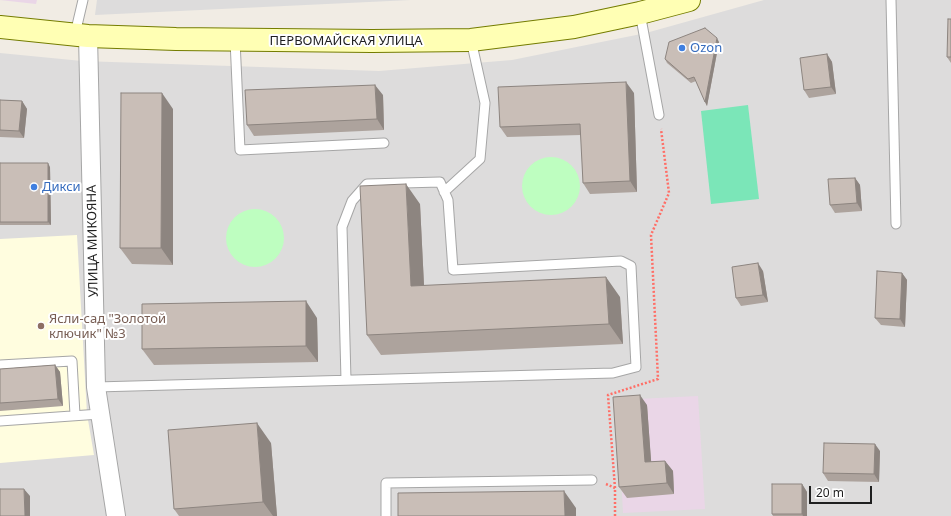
<!DOCTYPE html>
<html>
<head>
<meta charset="utf-8">
<style>
  body { margin:0 }
  #map { position:relative; width:951px; height:516px; overflow:hidden; background:#f1ece4; font-family:"Noto Sans",sans-serif }
  canvas { display:block }
  .scale { position:absolute; left:809px; top:486px; width:63px; height:18px; box-sizing:border-box; border:2px solid #1f1f1f; border-top:0; padding-left:5px; font-size:12px; line-height:14px; white-space:nowrap; color:#1f1f1f; -webkit-text-stroke:3px #fff; paint-order:stroke }
</style>
</head>
<body>
<div id="map">
<canvas width="951" height="516"></canvas>
<div class="scale">20 m</div>
</div>
<script>
const ctx = document.querySelector('canvas').getContext('2d');
ctx.lineJoin = 'round';
function fill(path, color) { ctx.fillStyle = color; ctx.fill(path, 'evenodd'); }
const toPath = rows => new Path2D(rows.map(r => 'M' + r).join(''));
function trace(path, color, width, dash) { ctx.strokeStyle = color; ctx.lineWidth = width; ctx.lineCap = dash ? 'butt' : 'round'; ctx.setLineDash(dash || []); ctx.stroke(path); }
function drawText(font, color, halo, rows, align = 'center') {
  ctx.font = font + ' "Noto Sans",sans-serif'; ctx.lineWidth = 4; ctx.setLineDash([]); ctx.textBaseline = 'middle'; ctx.strokeStyle = halo; ctx.fillStyle = color; for (const [text, x, y, turn = 0] of rows) {
    ctx.save(); ctx.translate(x, y); ctx.rotate((+turn || 0) * Math.PI / 180); ctx.textAlign = isNaN(turn) ? turn : align; if (halo) ctx.strokeText(text, 0, 0); ctx.fillText(text, 0, 0); ctx.restore();
  }
}
const residential = toPath([
  [97,0,411,0,95,15],
  [764,0,951,0,951,516,0,516,0,53,82,61,379,71,512,60,646,33]
]);
const industrial = toPath([
  [0,0,37,0,36,4],
  [698,396,705,509,623,513,617,400]
]);
const education = toPath([
  [77,235,87,414,94,455,0,463,0,239]
]);
const park = toPath([
  '522 186a29 29 0 1 1 58 0a29 29 0 1 1-58 0Z',
  '226 238a29 29 0 1 1 58 0a29 29 0 1 1-58 0Z'
]);
const pitch = toPath([
  [748,105,759,199,711,204,701,111]
]);
const path = toPath([
  [606,484,615,488],
  [615,516,615,488,608,395,658,379,651,235,669,193,661,129]
]);
const lane = toPath([
  [891,0,896,224],
  [640,13,659,115],
  [75,34,83,0],
  [235,40,240,150,384,143],
  [444,192,480,159,485,103,471,40],
  [0,365,72,361,75,415],
  [96,387,613,373,636,367,631,266,621,261,453,270,448,200,440,182,367,184,352,201,342,227,346,380],
  [0,421,100,414],
  [386,516,386,483,592,480]
]);
const street = toPath([
  [88,36,96,387,116,516]
]);
const secondary = toPath([
  [0,27,88,36,176,39,372,41,471,40,574,27,640,13,689,0]
]);
const wall = toPath([
  [951,19,951,63,947,57],
  [719,42,707,106,696,81,691,83,667,63,665,59],
  [827,54,832,62,836,94,809,98,804,90],
  [634,93,637,192,590,194,583,183,581,135,507,137,500,127],
  [383,95,384,130,254,136,247,125],
  [0,100,22,101,27,109,24,138,0,137],
  [173,109,173,265,132,264,120,248],
  [0,163,50,167,51,225,0,225],
  [855,178,860,185,862,211,835,213,830,205],
  [420,204,424,285,620,297,623,344,381,355,367,335],
  [763,271,768,302,741,306,736,298],
  [902,273,907,280,905,327,881,325,875,318],
  [317,318,318,362,154,365,142,349],
  [55,365,60,372,63,406,0,411,0,369],
  [647,405,651,462,665,461,673,471,674,494,627,498,619,487],
  [271,443,277,516,179,516,174,509],
  [880,451,879,482,828,481,823,473],
  [802,484,807,492,807,516,773,516,772,514]
]);
const shadedWall = toPath([
  [717,38,719,42,707,106,705,102],
  [827,54,832,62,836,94,831,87],
  [626,82,634,93,637,192,630,181],
  [375,85,383,95,384,130,377,119],
  [162,93,173,109,173,265,161,248],
  [22,101,27,109,24,138,19,131],
  [48,163,50,167,51,225,48,222],
  [855,178,860,185,862,211,857,203],
  [406,184,420,204,425,306,411,286],
  [758,263,763,271,768,302,763,295],
  [902,273,907,280,905,327,900,319],
  [606,277,620,297,623,344,609,324],
  [306,301,317,318,318,362,306,346],
  [55,365,60,372,63,406,58,399],
  [640,395,647,405,652,473,645,462],
  [257,423,271,443,277,516,273,516,263,502],
  [875,444,880,451,879,482,874,474],
  [665,461,673,471,674,494,667,483],
  [802,484,807,492,807,516,803,516,802,514],
  [24,489,30,496,30,516,25,516],
  [564,491,576,508,576,516,565,516]
]);
const building = toPath([
  [948,19,951,19,951,57,947,57,948,19],
  [705,28,717,38,705,102,694,77,688,79,665,59,669,42,705,28],
  [827,54,831,87,804,90,800,58,827,54],
  [626,82,630,181,583,183,580,124,500,127,498,87,626,82],
  [375,85,377,119,247,125,245,90,375,85],
  [121,93,162,93,161,248,120,248,121,93],
  [0,100,22,101,19,131,0,130,0,100],
  [0,163,48,163,48,222,0,222,0,163],
  [855,178,857,203,830,205,828,179,855,178],
  [406,184,411,286,606,277,609,324,367,335,360,186,406,184],
  [758,263,763,295,736,298,732,267,758,263],
  [877,271,902,273,900,319,875,318,877,271],
  [306,301,306,346,142,349,142,304,306,301],
  [55,365,58,399,0,403,0,369,55,365],
  [640,395,645,462,665,461,667,483,619,487,613,397,640,395],
  [257,423,263,502,174,509,168,430,257,423],
  [824,443,875,444,874,474,823,473,824,443],
  [772,484,802,484,802,514,772,514,772,484],
  [0,489,24,489,25,516,0,516,0,489],
  [564,491,565,516,398,516,398,493,564,491]
]);
const markers = [
  [682,48,4,"#3f7fe0"],
  [34,187,4,"#3f7fe0"],
  [41,326,4,"#8d6e63"]
];
const streetNames = [
  ["ПЕРВОМАЙСКАЯ УЛИЦА",346,41],
  ["УЛИЦА МИКОЯНА",93,241,-91]
];
const shopNames = [
  ["Ozon",690,48],
  ["Дикси",42,187]
];
const educationNames = [
  ["Ясли-сад \"Золотой",49,319],
  ["ключик\" №3",49,334]
];
fill(residential, '#dddcdc');
fill(industrial, '#ead6e7');
fill(education, '#fffddf');
fill(park, '#befec0');
fill(pitch, '#7be6b8');
trace(lane, '#a6a6a6', 11);
trace(street, '#a6a6a6', 20);
trace(secondary, '#747c00', 24);
trace(path, '#ff6f67', 2.5, [2, 2]);
trace(lane, '#fff', 9);
trace(street, '#fff', 18);
trace(secondary, '#ffffb4', 22);
fill(wall, '#ada39d');
fill(shadedWall, '#8d8580');
fill(building, '#c9beb7');
trace(building, '#8d8580', 1);
for (const [x, y, r, color] of markers) { const dot = new Path2D(); dot.arc(x, y, r, 0, 2 * Math.PI); ctx.fillStyle = color; ctx.fill(dot); trace(dot, '#fff', 1.5); }
drawText('13px', '#1f1f1f', '#fff', streetNames);
drawText('13px', '#366cbe', '#fff', shopNames, 'left');
drawText('13px', '#785e54', '#fff', educationNames, 'left');
</script>
</body>
</html>
